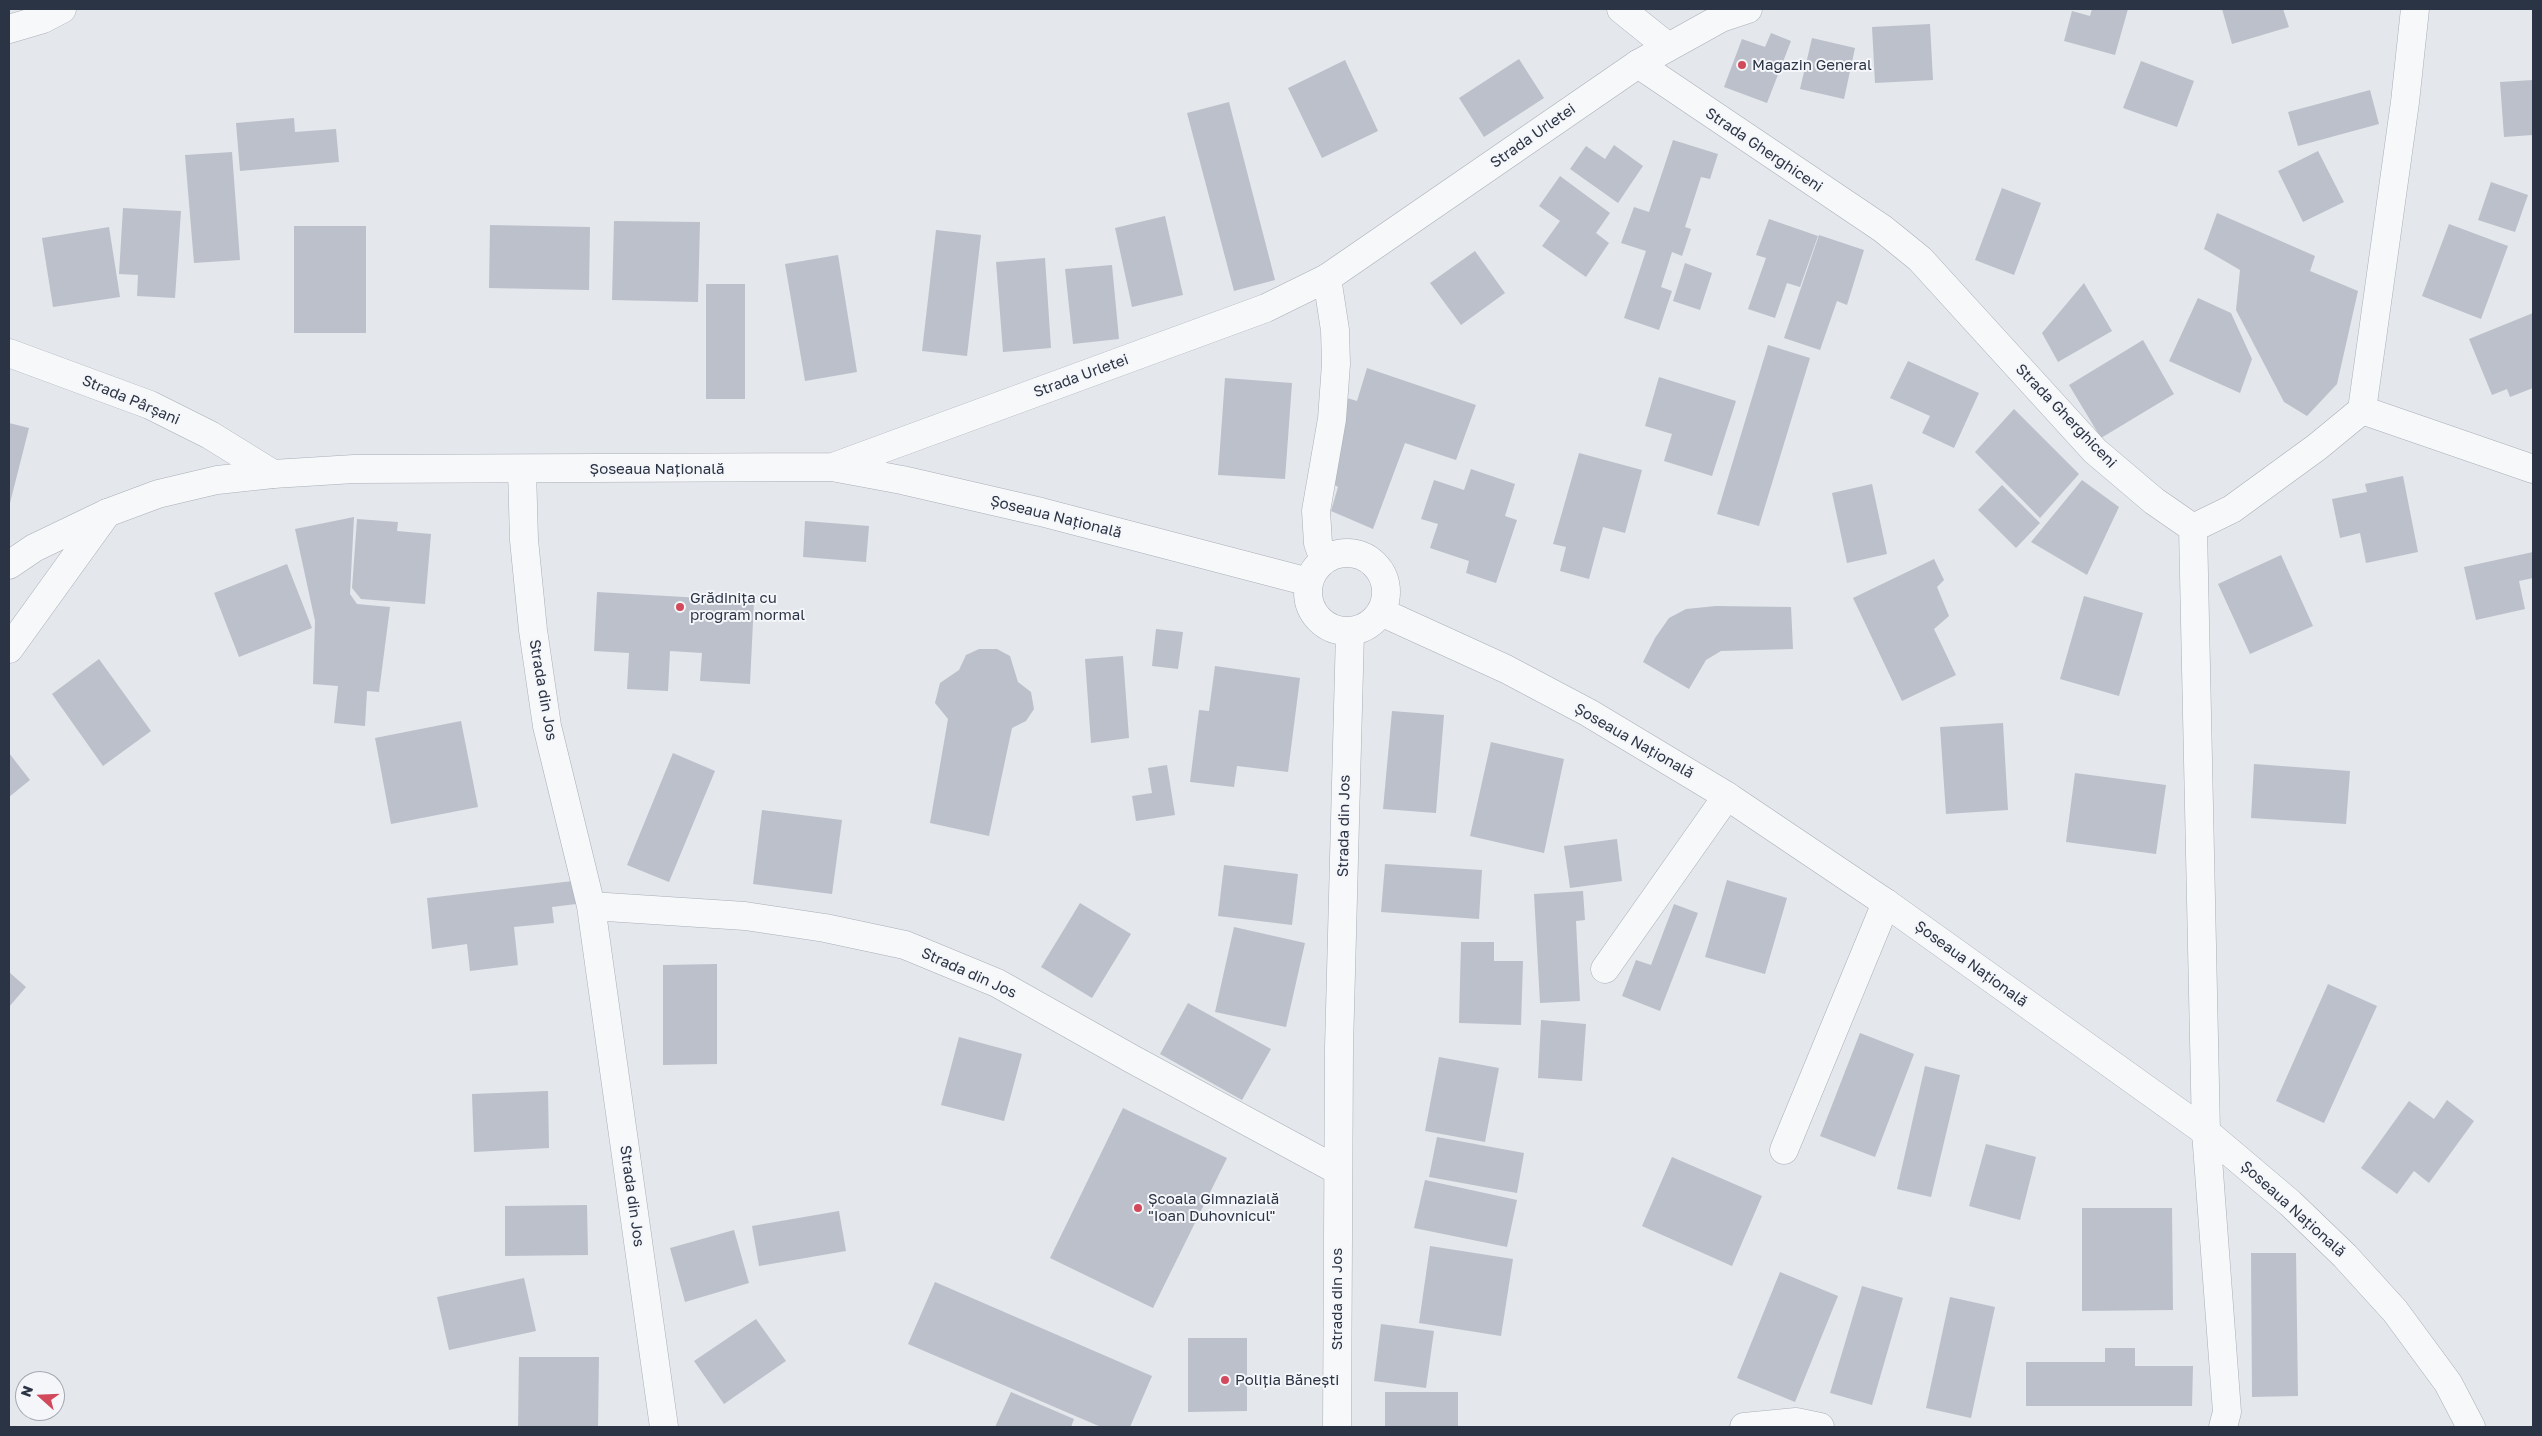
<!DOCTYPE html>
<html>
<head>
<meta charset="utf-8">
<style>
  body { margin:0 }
  #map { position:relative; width:2542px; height:1436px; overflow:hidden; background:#e4e7ec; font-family:"Golos Text",sans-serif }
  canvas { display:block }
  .frame { position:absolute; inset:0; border:10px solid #2b3445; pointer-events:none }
  .north { position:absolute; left:15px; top:1371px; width:50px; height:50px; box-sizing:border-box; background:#f4f6f9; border:1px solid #a4a8b1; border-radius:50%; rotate:290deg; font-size:14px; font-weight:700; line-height:20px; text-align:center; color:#2b3445 }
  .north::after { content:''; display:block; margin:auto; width:18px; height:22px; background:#d1495b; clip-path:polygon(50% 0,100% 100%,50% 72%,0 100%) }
</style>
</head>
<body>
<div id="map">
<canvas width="2542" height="1436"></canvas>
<div class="frame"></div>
<div class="north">N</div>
</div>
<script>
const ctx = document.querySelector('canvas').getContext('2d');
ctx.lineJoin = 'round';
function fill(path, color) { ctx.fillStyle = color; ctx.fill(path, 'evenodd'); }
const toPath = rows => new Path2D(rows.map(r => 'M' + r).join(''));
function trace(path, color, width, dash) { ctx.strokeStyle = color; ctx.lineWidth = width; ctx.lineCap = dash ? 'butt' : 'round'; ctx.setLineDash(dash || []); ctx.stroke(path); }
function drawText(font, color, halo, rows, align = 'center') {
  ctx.font = font + ' "Golos Text",sans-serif'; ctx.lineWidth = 4; ctx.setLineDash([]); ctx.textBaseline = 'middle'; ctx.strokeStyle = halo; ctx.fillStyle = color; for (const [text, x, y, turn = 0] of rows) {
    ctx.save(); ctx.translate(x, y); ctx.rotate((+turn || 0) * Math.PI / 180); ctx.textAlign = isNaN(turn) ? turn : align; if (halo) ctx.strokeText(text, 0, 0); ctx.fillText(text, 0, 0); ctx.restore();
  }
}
const building = toPath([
  [2092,9,2128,9,2115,55,2064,41,2072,11,2090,16],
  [2222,9,2283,9,2289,27,2232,44],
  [1930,24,1933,80,1875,83,1872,27],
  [1771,33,1791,41,1767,103,1724,87,1742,39,1765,47],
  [1812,38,1855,48,1844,99,1800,89],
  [1519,59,1544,98,1484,137,1459,98],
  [1345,60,1378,131,1322,158,1288,88],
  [2141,61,2194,81,2177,127,2123,108],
  [2533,80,2533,135,2504,137,2500,82],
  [2370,90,2379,124,2298,146,2288,112],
  [1229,102,1275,280,1234,291,1187,113],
  [294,118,295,132,336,129,339,162,240,171,236,123],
  [1673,140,1718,154,1710,179,1701,177,1685,227,1691,229,1682,256,1672,252,1661,287,1672,291,1659,330,1624,318,1646,251,1621,243,1634,207,1649,212],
  [1614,145,1643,166,1618,203,1570,169,1586,146,1605,159],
  [2318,151,2344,202,2303,222,2278,171],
  [232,152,240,260,194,263,185,155],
  [1560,176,1610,213,1596,233,1609,243,1586,277,1542,246,1560,221,1539,206],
  [2491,182,2528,195,2515,232,2478,220],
  [2002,188,2041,203,2014,275,1975,260],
  [123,208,181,211,175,298,137,296,138,275,119,274],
  [2217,213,2315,256,2310,271,2358,291,2337,384,2307,416,2284,402,2236,310,2240,270,2204,249],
  [1165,216,1183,295,1132,307,1115,228],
  [1769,219,1818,236,1800,287,1787,283,1775,318,1748,309,1766,258,1756,255],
  [614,221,700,222,698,302,612,300],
  [2449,224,2508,246,2481,319,2422,296],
  [490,225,590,227,589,290,489,288],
  [294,226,366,226,366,333,294,333],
  [109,227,120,297,53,307,42,238],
  [936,230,981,235,967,356,922,351],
  [1819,235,1864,250,1847,305,1837,301,1820,350,1784,338],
  [1475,251,1505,293,1461,325,1430,283],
  [838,255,857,372,805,381,785,264],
  [1045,258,1051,348,1003,352,996,262],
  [1685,263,1712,273,1700,310,1673,301],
  [1112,265,1119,339,1073,344,1065,269],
  [2084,283,2112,331,2058,362,2042,333],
  [706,284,745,284,745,399,706,399],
  [2198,298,2231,313,2252,359,2240,393,2169,361],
  [2533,313,2533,388,2510,397,2507,389,2492,395,2469,339],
  [2143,340,2174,394,2101,438,2069,385],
  [1768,345,1810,358,1759,526,1717,514],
  [1908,361,1979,393,1954,448,1922,433,1930,416,1890,398],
  [1367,368,1476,405,1456,460,1405,443,1373,529,1331,511,1338,487,1330,482,1347,398,1357,401],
  [1659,377,1736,401,1712,476,1664,461,1672,434,1645,426],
  [1225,378,1292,383,1285,479,1218,475],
  [2014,409,2079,474,2040,518,1975,452],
  [9,423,29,428,9,507],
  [1579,453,1642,470,1625,533,1603,527,1589,579,1560,571,1566,547,1553,544],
  [1471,469,1515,484,1505,516,1517,520,1496,583,1466,573,1469,561,1430,548,1438,524,1421,519,1434,480,1464,490],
  [2403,476,2418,552,2366,563,2360,533,2340,538,2332,499,2367,492,2365,484],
  [2082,480,2119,507,2087,575,2031,542],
  [1872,484,1887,554,1847,563,1832,493],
  [2002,485,2040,523,2016,548,1978,510],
  [354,517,350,594,357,604,390,607,379,692,367,691,365,726,334,723,338,686,313,684,315,621,295,529],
  [357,519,398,522,397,531,431,534,425,604,361,599,352,588],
  [805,521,869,526,866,562,803,557],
  [2533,552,2533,578,2519,581,2525,609,2476,620,2464,567],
  [2281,555,2313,626,2250,654,2218,584],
  [1934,559,1944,580,1937,587,1949,616,1934,629,1956,675,1902,701,1853,598],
  [287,564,312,628,239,657,214,593],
  [597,592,754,601,750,684,700,681,702,653,670,651,668,691,627,689,629,653,594,651],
  [2084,596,2143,613,2119,696,2060,679],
  [1716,606,1791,607,1793,649,1721,651,1706,660,1689,689,1643,662,1655,638,1669,618,1686,609],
  [1156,629,1183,632,1178,669,1152,666],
  [979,649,997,649,1010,656,1018,682,1031,692,1034,709,1026,721,1012,728,989,836,930,823,948,719,935,703,940,683,959,670,966,655],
  [1123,656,1129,738,1091,743,1085,659],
  [99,659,151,731,103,766,52,694],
  [1215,666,1300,678,1288,772,1237,766,1234,787,1190,782,1199,710,1209,711],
  [1392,711,1444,715,1436,813,1383,809],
  [461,721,478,807,391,824,375,738],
  [2003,723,2008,810,1946,814,1940,727],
  [1491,742,1564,759,1544,853,1470,836],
  [9,753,30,780,9,797],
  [673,753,715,771,669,882,627,865],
  [2254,764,2350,771,2346,824,2251,818],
  [1167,765,1175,815,1136,821,1132,796,1152,793,1148,768],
  [2075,773,2166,785,2156,854,2066,842],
  [762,810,842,820,832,894,753,884],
  [1617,839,1622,881,1570,888,1564,846],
  [1385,864,1482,870,1479,919,1381,912],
  [1224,865,1298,874,1292,925,1218,916],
  [1727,880,1787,898,1765,974,1705,957],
  [573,881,576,904,552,907,554,923,514,927,518,965,470,971,467,944,432,949,427,898],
  [1583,891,1585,920,1576,921,1580,1001,1540,1003,1534,894],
  [1080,903,1131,934,1092,998,1041,967],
  [1674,904,1698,913,1660,1011,1622,996,1636,960,1651,965],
  [1234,927,1305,943,1286,1027,1215,1012],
  [1461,942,1494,942,1494,961,1523,961,1521,1025,1459,1023],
  [717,964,717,1064,663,1065,663,965],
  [9,972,26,987,9,1007],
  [2328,984,2377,1006,2324,1123,2276,1101],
  [1188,1003,1271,1049,1242,1100,1160,1054],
  [1541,1020,1586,1024,1582,1081,1538,1078],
  [1860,1033,1914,1054,1875,1157,1820,1136],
  [959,1037,1022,1054,1004,1121,941,1105],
  [1439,1057,1499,1068,1485,1142,1425,1131],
  [1925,1066,1960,1075,1931,1197,1897,1189],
  [548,1091,549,1148,474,1152,472,1094],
  [2447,1100,2474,1121,2429,1183,2414,1171,2397,1194,2361,1168,2409,1101,2434,1119],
  [1123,1108,1227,1158,1153,1308,1050,1258],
  [1437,1137,1524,1153,1517,1193,1429,1177],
  [1986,1144,2036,1157,2020,1220,1969,1206],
  [1672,1157,1762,1196,1732,1266,1642,1226],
  [1425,1180,1517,1200,1507,1247,1414,1228],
  [587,1205,588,1255,505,1256,505,1206],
  [2082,1208,2172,1208,2173,1310,2082,1311],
  [839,1211,846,1251,759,1266,752,1226],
  [734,1230,749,1283,685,1302,670,1248],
  [1430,1246,1513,1259,1501,1336,1419,1323],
  [2251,1253,2296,1253,2298,1396,2252,1397],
  [1780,1272,1838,1296,1795,1402,1737,1378],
  [524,1278,536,1331,449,1350,437,1297],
  [935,1282,1152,1376,1130,1427,1101,1427,908,1344],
  [1862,1286,1903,1298,1872,1405,1830,1393],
  [1950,1297,1995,1307,1971,1418,1926,1408],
  [756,1319,786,1361,724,1404,694,1361],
  [1381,1324,1434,1331,1426,1388,1374,1381],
  [1188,1338,1247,1338,1247,1411,1188,1412],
  [2105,1348,2135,1348,2135,1366,2193,1366,2192,1406,2026,1406,2026,1362,2105,1362],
  [519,1357,599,1357,598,1427,518,1427],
  [1011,1392,1074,1419,1071,1427,995,1427],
  [1385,1392,1458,1392,1458,1427,1385,1427]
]);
const minor = toPath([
  [1621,9,1667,46],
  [9,29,43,19,62,9],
  [1638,64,1883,229,1920,259,2095,451,2154,501,2193,528],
  [9,353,150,405,210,435,273,474],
  [2362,410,2405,102,2415,9],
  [2362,410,2533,469],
  [522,470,524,540,533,630,547,726,591,906,664,1427],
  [2193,528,2206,1132,2227,1412,2223,1427],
  [2193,528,2232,509,2317,447,2362,410],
  [1324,560,1318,543,1316,511,1332,419,1336,364,1335,330,1327,278],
  [9,649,107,513],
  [591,906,745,916,825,928,905,945,997,983,1132,1059,1337,1170],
  [1605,969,1727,796],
  [1784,1150,1886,903],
  [1744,1427,1796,1422,1820,1427]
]);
const tertiary = toPath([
  [833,467,1266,308,1327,278,1638,64,1721,18,1748,9],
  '1308 592a39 39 0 1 1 78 0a39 39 0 1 1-78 0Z',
  [9,565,34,548,107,513,158,494,217,480,273,474,354,469,832,467,902,480,1041,512,1309,582],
  [1381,612,1506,669,1589,713,1727,796,1886,903,2206,1132,2290,1203,2345,1256,2395,1311,2448,1383,2471,1427],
  [1337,1427,1339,1048,1350,632]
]);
const markers = [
  [1742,65,5,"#d1495b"],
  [680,607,5,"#d1495b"],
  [1138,1208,5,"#d1495b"],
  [1225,1380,5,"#d1495b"]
];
const poiNames = [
  ["Magazin General",1752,65],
  ["Grădinița cu",690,598],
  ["program normal",690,615],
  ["Școala Gimnazială",1148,1199],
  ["\"Ioan Duhovnicul\"",1148,1216],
  ["Poliția Bănești",1235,1380]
];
const streetNames = [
  ["Strada Urletei",1533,136,-35],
  ["Strada Gherghiceni",1764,150,34],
  ["Strada Urletei",1081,376,-20],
  ["Strada Pârșani",131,400,23],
  ["Strada Gherghiceni",2066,416,46],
  ["Șoseaua Națională",657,469],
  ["Șoseaua Națională",1056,517,14],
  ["Strada din Jos",543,690,80],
  ["Șoseaua Națională",1634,741,30],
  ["Strada din Jos",1344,826,-89],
  ["Șoseaua Națională",1971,964,36],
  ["Strada din Jos",969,973,24],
  ["Strada din Jos",632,1196,82],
  ["Șoseaua Națională",2293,1209,42],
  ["Strada din Jos",1337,1299,-90]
];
fill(building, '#bbc0ca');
trace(minor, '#a9aeb7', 29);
trace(tertiary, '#a9aeb7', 29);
trace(minor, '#f7f8fa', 28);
trace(tertiary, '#f7f8fa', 28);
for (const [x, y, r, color] of markers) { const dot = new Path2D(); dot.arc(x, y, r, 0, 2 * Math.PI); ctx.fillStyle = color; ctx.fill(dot); trace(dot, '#f4f6f9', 2); }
drawText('15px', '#2b3445', '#f4f6f9', poiNames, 'left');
drawText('15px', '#2b3445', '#f4f6f9', streetNames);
</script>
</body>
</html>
